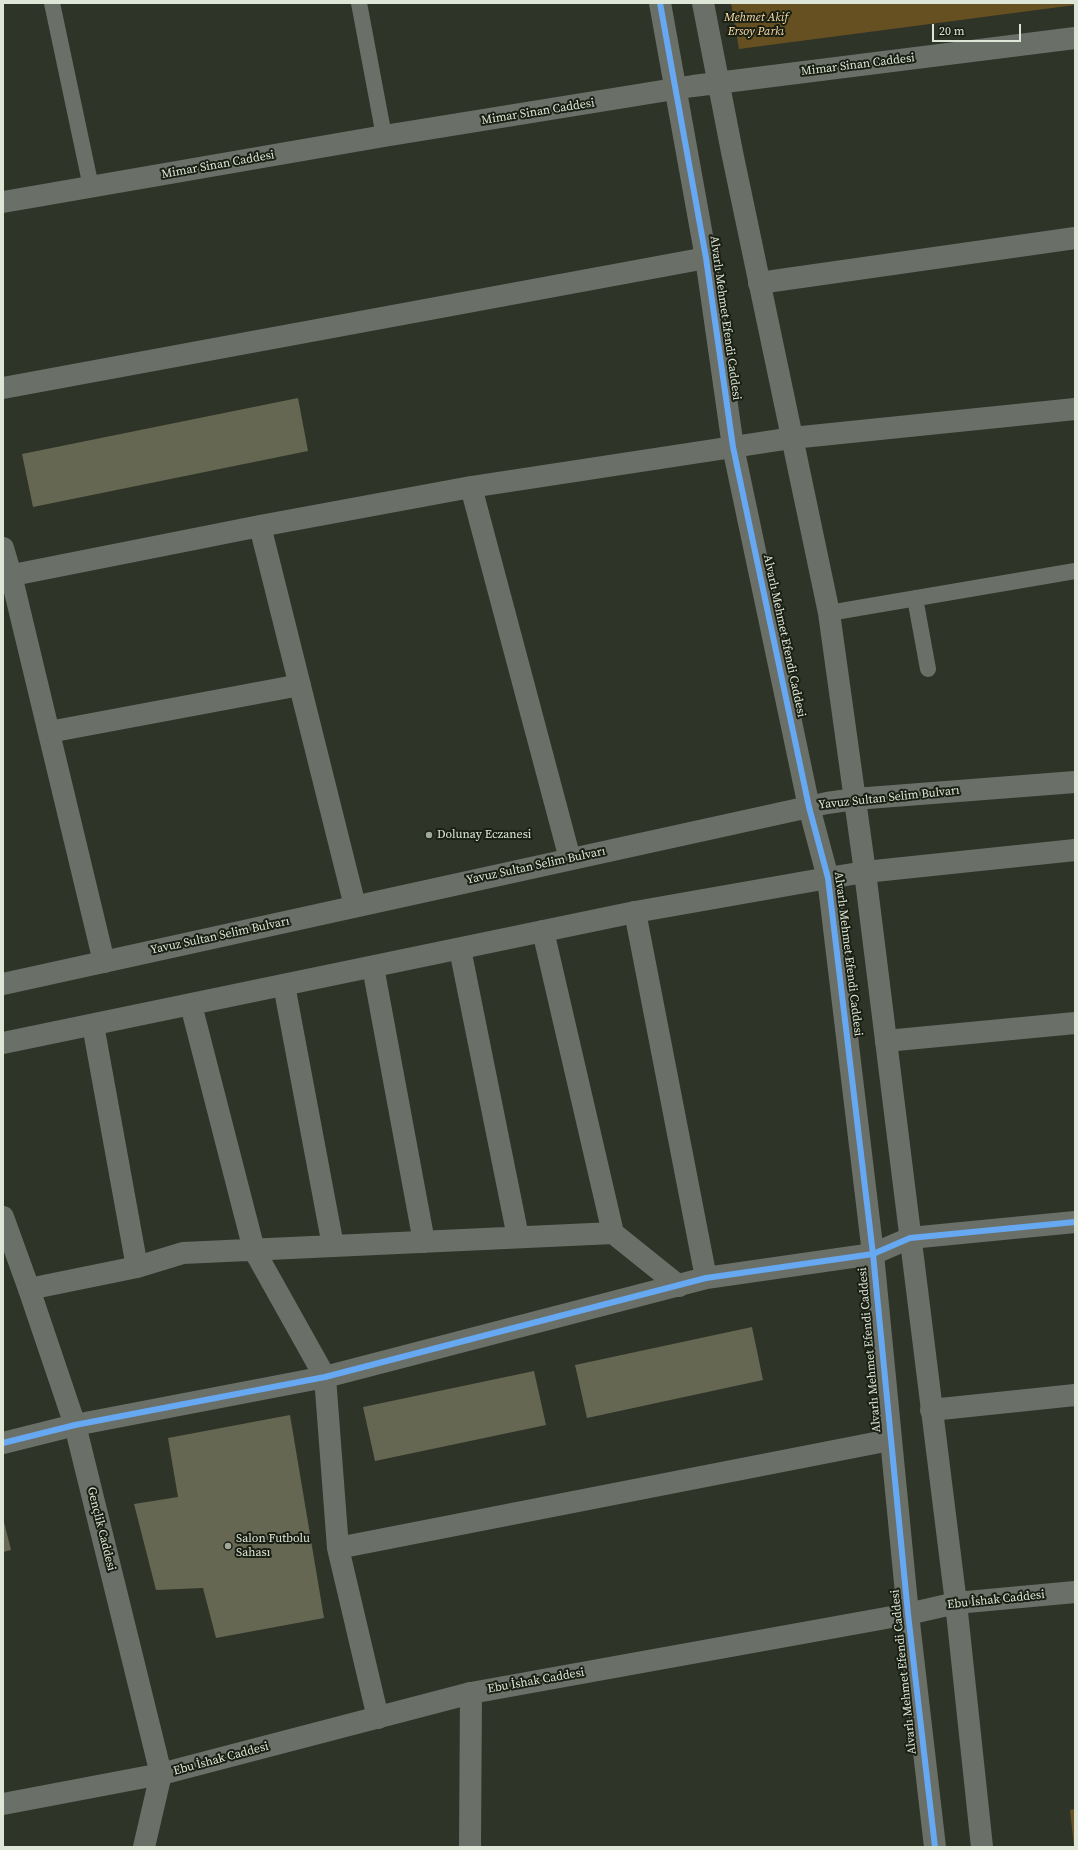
<!DOCTYPE html>
<html>
<head>
<meta charset="utf-8">
<style>
  body { margin:0 }
  #map { position:relative; width:1078px; height:1850px; overflow:hidden; background:#2e3427; font-family:"Source Serif 4",serif }
  canvas { display:block }
  .frame { position:absolute; inset:0; border:4px solid #dee7d7; pointer-events:none }
  .scale { position:absolute; left:932px; top:24px; width:89px; height:18px; box-sizing:border-box; border:2px solid #dee7d7; border-top:0; padding-left:5px; font-size:12px; line-height:14px; white-space:nowrap; color:#dee7d7; -webkit-text-stroke:3px #1a1f14; paint-order:stroke }
</style>
</head>
<body>
<div id="map">
<canvas width="1078" height="1850"></canvas>
<div class="frame"></div>
<div class="scale">20 m</div>
</div>
<script>
const ctx = document.querySelector('canvas').getContext('2d');
ctx.lineJoin = 'round';
function fill(path, color) { ctx.fillStyle = color; ctx.fill(path, 'evenodd'); }
const toPath = rows => new Path2D(rows.map(r => 'M' + r).join(''));
function trace(path, color, width, dash) { ctx.strokeStyle = color; ctx.lineWidth = width; ctx.lineCap = dash ? 'butt' : 'round'; ctx.setLineDash(dash || []); ctx.stroke(path); }
function drawText(font, color, halo, rows, align = 'center') {
  ctx.font = font + ' "Source Serif 4",serif'; ctx.lineWidth = 4; ctx.setLineDash([]); ctx.textBaseline = 'middle'; ctx.strokeStyle = halo; ctx.fillStyle = color; for (const [text, x, y, turn = 0] of rows) {
    ctx.save(); ctx.translate(x, y); ctx.rotate((+turn || 0) * Math.PI / 180); ctx.textAlign = isNaN(turn) ? turn : align; if (halo) ctx.strokeText(text, 0, 0); ctx.fillText(text, 0, 0); ctx.restore();
  }
}
const green = toPath([
  [731,3,1075,3,1075,5,739,49],
  [1075,1809,1075,1847,1074,1847,1070,1810]
]);
const building = toPath([
  [298,398,308,451,33,507,22,454],
  [752,1327,763,1380,587,1418,575,1365],
  [534,1371,546,1425,375,1461,363,1407],
  [290,1415,324,1618,216,1638,203,1588,156,1590,134,1504,178,1497,168,1438],
  [3,1518,11,1550,3,1552]
]);
const service = toPath([
  [52,3,91,187],
  [359,3,384,136],
  [915,598,928,669],
  [829,613,1075,571]
]);
const minor = toPath([
  [759,283,1075,238],
  [3,388,706,258],
  [471,487,570,859],
  [260,526,355,906],
  [3,548,11,575,104,962],
  [3,577,260,526,471,487,792,438,1075,409],
  [49,732,300,685],
  [635,912,706,1278],
  [543,931,613,1233],
  [460,949,518,1237],
  [373,967,424,1242],
  [284,985,333,1246],
  [191,1005,254,1250,325,1377,338,1548,378,1718],
  [93,1025,137,1267],
  [886,1041,1075,1023],
  [29,1289,137,1267,183,1253,613,1233,679,1286],
  [931,1410,1075,1395],
  [3,1443,75,1425,325,1377,706,1278,873,1254,910,1238,1075,1222],
  [338,1548,890,1440],
  [470,1847,471,1693]
]);
const tertiary = toPath([
  [660,3,706,258,733,447,809,807,828,878,873,1254,908,1614,935,1847],
  [703,3,732,152,829,613,865,872,956,1603,982,1847],
  [3,202,384,136,693,86,1075,38],
  [3,1217,29,1289,75,1425,161,1774,144,1847],
  [3,1804,161,1774,471,1693,908,1614,956,1603,1075,1592]
]);
const secondary = toPath([
  [3,984,827,803,855,799,1075,782],
  [3,1043,635,912,828,878,865,872,1075,850]
]);
const cycleway = toPath([
  [660,3,706,258,733,447,809,807,828,878,873,1254,908,1614,935,1847],
  [3,1443,75,1425,325,1377,706,1278,873,1254,910,1238,1075,1222]
]);
const markers = [
  [429,835,4,"#a0a899"],
  [228,1546,4,"#a0a899"]
];
const parkNames = [
  ["Mehmet Akif",756,18],
  ["Ersoy Parkı",756,32]
];
const streetNames = [
  ["Mimar Sinan Caddesi",858,65,-7],
  ["Mimar Sinan Caddesi",538,112,-9],
  ["Mimar Sinan Caddesi",218,165,-10],
  ["Alvarlı Mehmet Efendi Caddesi",725,318,82],
  ["Alvarlı Mehmet Efendi Caddesi",784,636,78],
  ["Yavuz Sultan Selim Bulvarı",889,798,-6],
  ["Yavuz Sultan Selim Bulvarı",536,866,-12],
  ["Yavuz Sultan Selim Bulvarı",220,936,-12],
  ["Alvarlı Mehmet Efendi Caddesi",848,954,83],
  ["Alvarlı Mehmet Efendi Caddesi",870,1350,-95],
  ["Gençlik Caddesi",101,1529,76],
  ["Ebu İshak Caddesi",996,1600,-6],
  ["Alvarlı Mehmet Efendi Caddesi",904,1672,-96],
  ["Ebu İshak Caddesi",536,1681,-10],
  ["Ebu İshak Caddesi",221,1759,-15]
];
const poiNames = [
  ["Dolunay Eczanesi",437,835],
  ["Salon Futbolu",236,1539],
  ["Sahası",236,1553]
];
fill(green, '#665021');
fill(building, '#656752');
trace(service, '#6a6f68', 16);
trace(minor, '#6a6f68', 22);
trace(tertiary, '#6a6f68', 22);
trace(secondary, '#6a7068', 22);
trace(cycleway, '#66a8f1', 6);
for (const [x, y, r, color] of markers) { const dot = new Path2D(); dot.arc(x, y, r, 0, 2 * Math.PI); ctx.fillStyle = color; ctx.fill(dot); trace(dot, '#1a1f14', 1.5); }
drawText('italic 12px', '#ffdfaa', '#1a1f14', parkNames);
drawText('12px', '#dee7d7', '#1a1f14', streetNames);
drawText('12px', '#dee7d7', '#1a1f14', poiNames, 'left');
</script>
</body>
</html>
